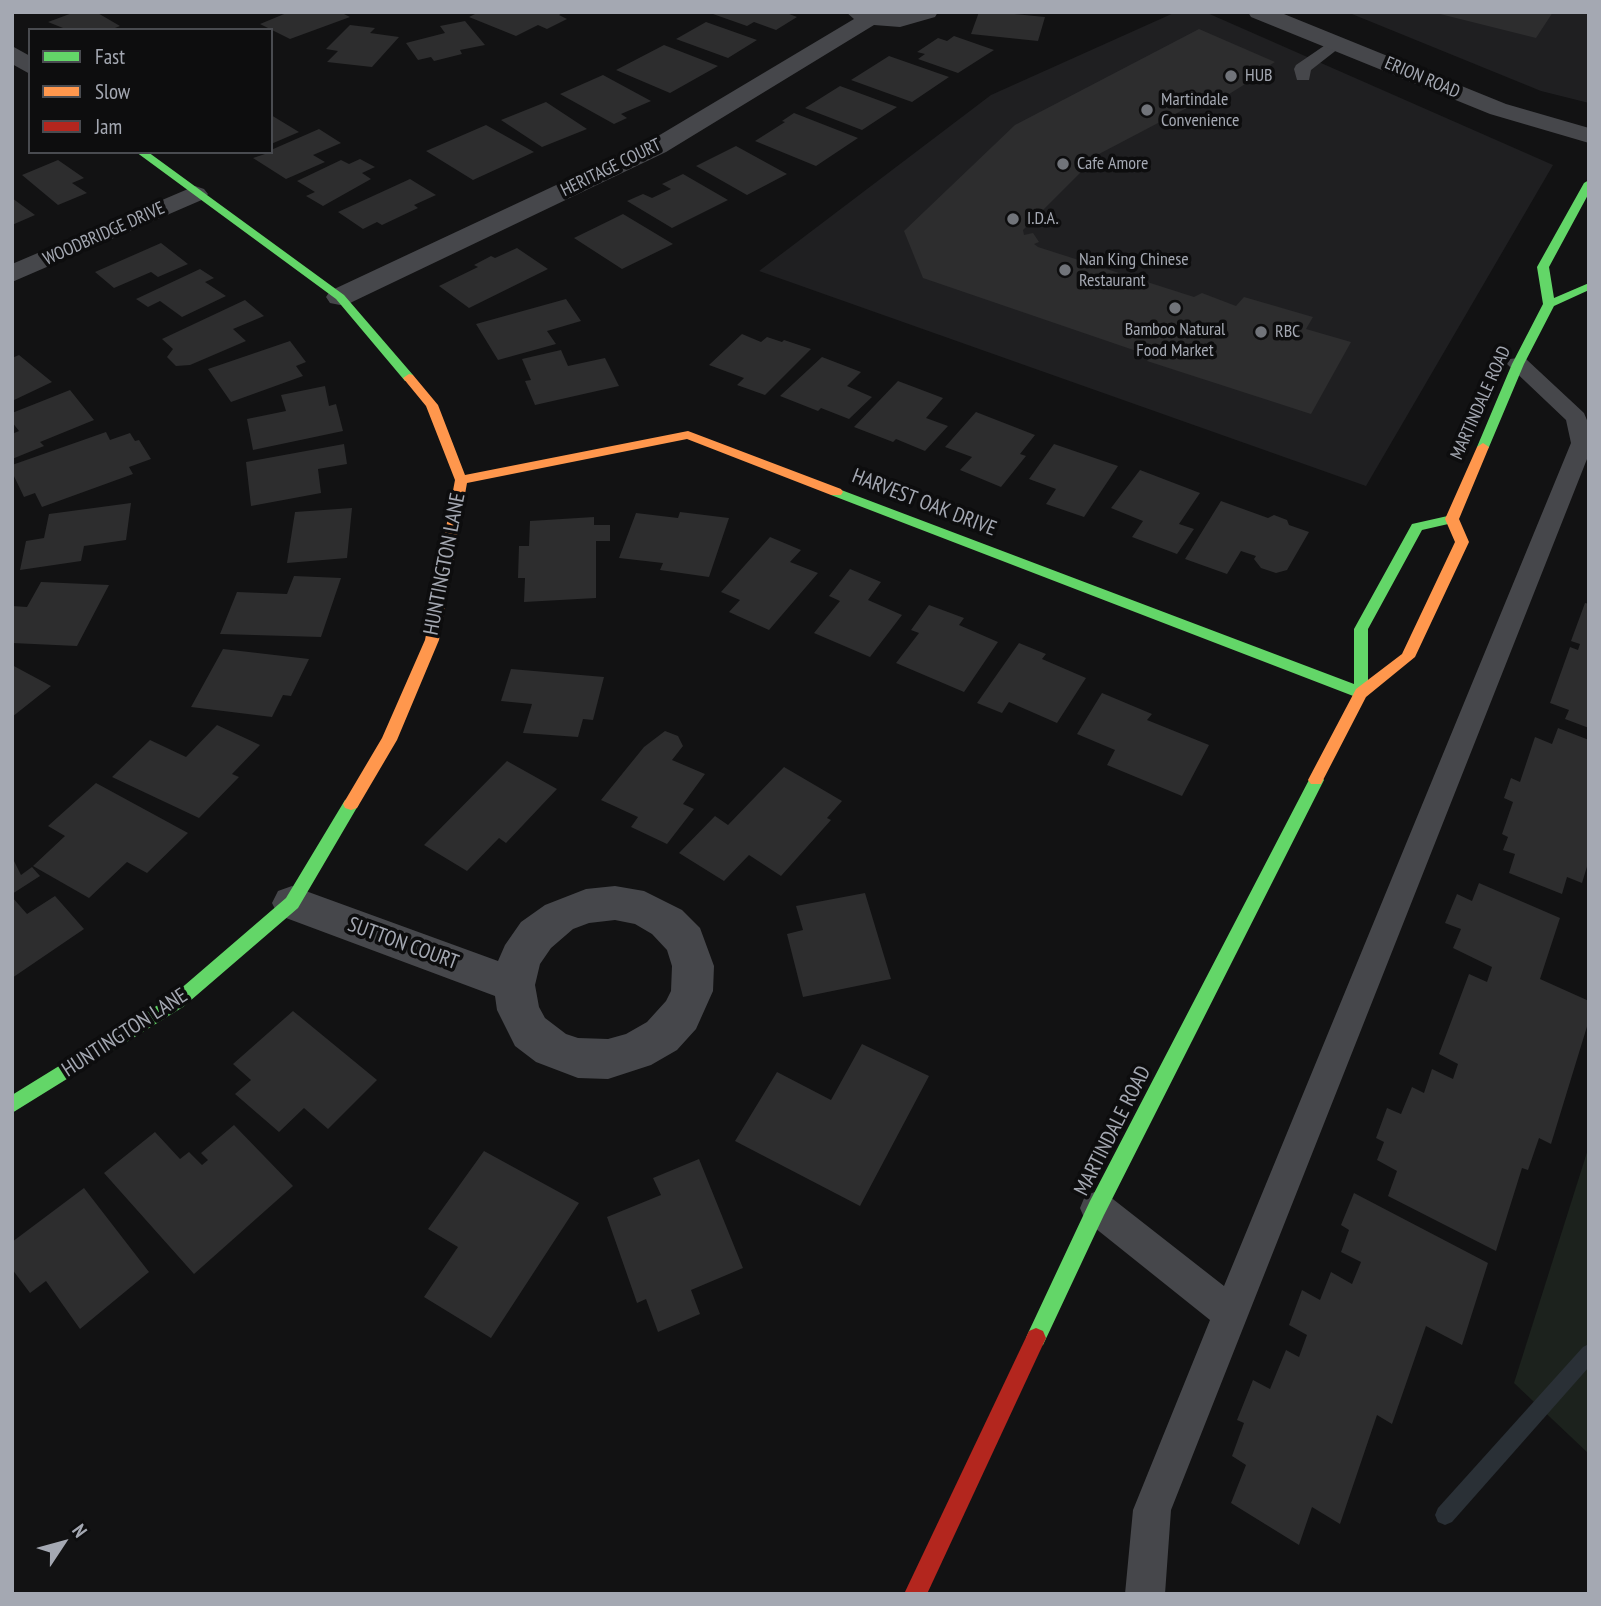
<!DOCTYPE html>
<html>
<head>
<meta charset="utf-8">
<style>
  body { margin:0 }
  #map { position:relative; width:1601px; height:1606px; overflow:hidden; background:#121213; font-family:"PT Sans Narrow",sans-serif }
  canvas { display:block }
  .frame { position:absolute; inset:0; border:14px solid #a4a8b2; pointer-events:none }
  .legend { position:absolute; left:28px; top:28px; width:245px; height:126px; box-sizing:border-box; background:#0d0d0e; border:2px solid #494b50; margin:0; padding:9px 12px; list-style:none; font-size:21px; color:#a4a8b2 }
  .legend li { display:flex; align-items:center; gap:14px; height:35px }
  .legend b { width:35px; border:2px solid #494b50 }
  .north { position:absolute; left:28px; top:1508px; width:70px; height:70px; -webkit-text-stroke:5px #0d0d0e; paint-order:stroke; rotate:54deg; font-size:19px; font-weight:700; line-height:28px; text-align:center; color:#a4a8b2 }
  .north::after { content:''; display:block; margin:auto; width:24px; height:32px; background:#a4a8b2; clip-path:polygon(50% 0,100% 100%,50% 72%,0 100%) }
</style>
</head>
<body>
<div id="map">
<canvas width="1601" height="1606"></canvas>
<div class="frame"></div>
<ul class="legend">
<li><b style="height:9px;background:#63d668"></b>Fast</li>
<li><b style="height:9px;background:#ff974d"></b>Slow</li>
<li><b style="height:9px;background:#b3261e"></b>Jam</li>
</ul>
<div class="north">N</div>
</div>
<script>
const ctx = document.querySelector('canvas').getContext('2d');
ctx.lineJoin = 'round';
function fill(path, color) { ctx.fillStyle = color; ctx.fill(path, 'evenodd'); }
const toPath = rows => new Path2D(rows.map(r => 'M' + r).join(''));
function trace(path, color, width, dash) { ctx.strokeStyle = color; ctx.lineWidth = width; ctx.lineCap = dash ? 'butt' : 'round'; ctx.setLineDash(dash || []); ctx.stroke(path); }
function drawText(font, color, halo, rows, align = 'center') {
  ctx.font = font + ' "PT Sans Narrow",sans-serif'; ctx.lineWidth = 7; ctx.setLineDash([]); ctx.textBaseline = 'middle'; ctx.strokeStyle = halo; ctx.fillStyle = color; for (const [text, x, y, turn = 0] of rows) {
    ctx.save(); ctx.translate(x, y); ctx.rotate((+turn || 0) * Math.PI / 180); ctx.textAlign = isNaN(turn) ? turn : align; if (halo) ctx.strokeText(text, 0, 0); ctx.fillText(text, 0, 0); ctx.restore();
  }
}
const built = toPath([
  [1176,12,1205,12,1553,165,1366,486,759,271,991,95],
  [1347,12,1589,12,1589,103,1541,91]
]);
const green = toPath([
  [1589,1146,1589,1454,1514,1383]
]);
const stream = toPath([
  [1589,1344,1589,1367,1452,1522,1445,1525,1438,1522,1435,1515,1438,1508,1583,1347,1589,1344]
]);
const building = toPath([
  [75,12,96,12,120,26,110,30,68,30,48,22],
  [289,12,340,12,350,17,290,39,260,24],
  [479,12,564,12,559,15,567,19,547,29,538,25,516,36,469,17],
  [716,12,784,12,797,17,776,30,754,22,747,26,713,14],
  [979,12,994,12,1045,17,1038,41,971,34],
  [1432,12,1553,12,1536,38],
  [465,21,485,45,460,50,462,54,434,61,431,57,418,60,406,43,445,33,440,26],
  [706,22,757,40,728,58,676,39],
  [350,25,375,28,370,33,399,37,372,67,327,62,338,51,326,49],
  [1199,29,1275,62,1257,73,1261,74,1226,96,1221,93,1202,104,1198,102,1099,154,1023,230,1024,235,1033,233,1039,242,1034,244,1038,247,1194,297,1202,293,1236,306,1244,297,1313,317,1306,329,1351,342,1311,414,1147,361,1151,356,923,278,904,231,1015,125],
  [954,36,994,50,958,73,918,59,925,54,917,52,938,38,947,41],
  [664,45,718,66,670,93,616,70],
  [889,56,949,77,912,102,851,80],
  [603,75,651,101,621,114,627,118,614,124,560,94],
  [840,86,897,107,862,130,805,108],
  [546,102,587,129,542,147,501,120],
  [794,113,858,138,816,166,755,141,785,122,782,121],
  [271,115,299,132,271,144],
  [486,125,534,152,473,180,426,151],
  [319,129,341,143,313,155,325,162,286,179,253,158,271,152,271,150],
  [736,146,787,174,747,195,696,166],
  [360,159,375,167,362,173,371,179,323,206,306,196,315,192,297,181,341,160,349,164],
  [58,160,84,178,72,183,87,193,58,205,22,175],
  [683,174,728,200,672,228,627,201,643,194,652,198,671,189,662,184],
  [410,179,436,195,414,205,418,208,382,225,377,222,363,229,338,212],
  [12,198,35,215,12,225],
  [623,214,673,244,622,269,574,238],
  [161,243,188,264,158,277,151,272,114,288,95,272],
  [517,248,548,269,469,308,439,286,478,267,474,265,491,256,495,258],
  [200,269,214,278,205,282,226,296,182,317,160,301,148,307,136,299],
  [566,299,581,321,547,331,556,344,498,360,476,324],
  [245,300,264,316,233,329,246,341,190,365,176,366,167,357,173,349,162,339],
  [742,334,761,342,767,337,782,342,784,340,811,349,765,395,737,385,744,378,709,365],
  [290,341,306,362,296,366,303,376,231,402,208,369],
  [561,350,568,366,605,358,619,386,535,405,525,381,531,380,522,359],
  [19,355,52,382,12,401,12,358],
  [822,357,861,372,847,386,872,397,849,419,821,408,818,411,780,396],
  [898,381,943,398,926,418,948,426,925,451,896,439,893,442,854,427],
  [325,386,329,406,336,404,343,431,253,450,247,419,286,411,281,395],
  [70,390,94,420,40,442,44,446,12,459,12,434,19,431,12,422,12,413],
  [976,412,1035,435,1020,454,1026,456,1001,487,960,470,972,457,945,447],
  [106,432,110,440,130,433,135,441,139,440,151,459,129,467,133,474,42,507,35,493,24,497,12,472,12,465],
  [344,444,347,464,318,469,321,493,251,506,246,462],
  [1054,444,1118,466,1084,517,1046,504,1056,489,1029,479],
  [1140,470,1200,493,1179,524,1194,529,1177,554,1132,537,1143,521,1111,508],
  [1221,501,1268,518,1274,515,1287,520,1289,525,1309,532,1287,570,1276,573,1261,568,1254,559,1256,556,1241,551,1227,574,1185,559],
  [131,503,126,540,84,546,81,561,20,570,26,541,44,538,49,514],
  [352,508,347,558,287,563,295,512],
  [680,512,729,518,709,577,660,570,663,563,619,558,636,513,678,518],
  [594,517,594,525,610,525,610,541,596,541,596,598,524,602,525,578,518,578,519,546,529,546,530,521],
  [770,537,801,550,790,562,818,573,769,630,729,612,740,600,721,592],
  [850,569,881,582,868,600,902,615,870,657,814,633,840,601,829,596],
  [294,576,341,578,321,637,220,634,237,592,287,594],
  [41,582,109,585,77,646,12,643,12,606,27,607],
  [1585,603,1589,604,1589,728,1565,719,1569,710,1550,703,1570,647,1578,650,1580,644,1571,641],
  [929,605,964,618,959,625,998,642,964,692,896,663,919,633,911,630],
  [1019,643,1046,654,1042,659,1086,678,1057,723,1009,702,1002,713,977,703],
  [223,649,309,659,291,696,283,695,272,717,191,707],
  [12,665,51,686,12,717],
  [511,669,604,677,593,720,583,719,578,737,523,733,532,704,501,701],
  [1102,693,1152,714,1147,720,1209,745,1182,796,1107,765,1115,750,1077,734],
  [217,725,260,745,232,774,239,777,199,818,112,777,150,740,186,757],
  [1558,728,1589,740,1589,860,1582,883,1567,877,1562,894,1509,873,1515,854,1503,850,1508,837,1502,834,1513,802,1504,798,1511,778,1520,782,1535,737,1552,744],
  [665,731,678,736,683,746,672,760,705,774,683,804,694,809,667,844,631,827,638,817,601,800,644,747],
  [507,761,557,789,506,843,499,838,467,871,424,845],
  [784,767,842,801,827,818,831,820,781,876,749,855,724,881,679,853,715,816,728,825],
  [96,783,188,833,147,873,127,862,89,898,33,866,65,836,48,826],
  [12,857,21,875,32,867,40,876,12,894],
  [1479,883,1560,918,1540,979,1589,1001,1589,1020,1551,1144,1539,1138,1528,1170,1522,1168,1496,1251,1388,1196,1397,1171,1377,1160,1384,1142,1376,1138,1387,1108,1401,1114,1412,1087,1424,1093,1432,1069,1453,1079,1458,1064,1439,1054,1469,974,1487,982,1492,967,1453,948,1461,929,1445,923,1457,894,1472,901],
  [865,893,891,979,803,997,787,934,803,930,796,906],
  [55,896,84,929,12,978,12,897,27,914],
  [293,1011,377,1080,328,1129,304,1108,279,1132,235,1094,251,1080,233,1064],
  [862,1044,929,1076,860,1206,735,1141,777,1072,831,1100],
  [234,1125,293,1186,194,1274,104,1173,155,1132,180,1159,189,1152,202,1165,208,1160,201,1153],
  [484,1151,579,1203,491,1338,424,1297,458,1247,428,1229],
  [699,1159,743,1268,691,1290,700,1314,658,1332,646,1299,637,1303,607,1217,661,1195,653,1178],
  [84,1188,149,1272,80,1329,46,1281,30,1293,12,1269,12,1242],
  [1354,1193,1488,1263,1462,1345,1426,1326,1392,1424,1377,1415,1340,1524,1312,1507,1299,1545,1231,1503,1246,1465,1232,1456,1244,1423,1237,1420,1253,1380,1270,1389,1286,1350,1299,1357,1307,1335,1289,1325,1302,1290,1320,1300,1331,1272,1352,1284,1361,1262,1341,1252,1349,1230,1341,1225]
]);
const lane = toPath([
  [1337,37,1345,42,1343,45,1311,70,1309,80,1297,80,1294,69,1296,65,1337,37],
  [1518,358,1526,359,1584,413,1589,425,1589,454,1171,1510,1165,1594,1125,1594,1133,1510,1210,1320,1085,1220,1080,1208,1085,1196,1097,1191,1109,1196,1224,1286,1571,443,1566,420,1507,364,1510,359,1518,358]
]);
const street = toPath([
  [846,12,938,12,935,17,900,27,874,25,666,152,350,303,340,305,330,303,326,297,330,291,648,142,854,19,846,12],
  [1248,12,1279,12,1506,104,1589,128,1589,143,1490,114,1251,17,1248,12],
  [12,46,30,56,30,74,12,64,12,46],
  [195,186,204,189,208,194,204,199,12,282,12,264,195,186],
  [292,886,498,961,505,945,521,922,545,905,586,889,615,886,644,891,682,910,700,928,714,966,713,991,696,1029,677,1050,651,1065,608,1079,578,1078,536,1062,515,1046,497,1010,495,996,278,915,272,903,278,891,292,886],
  [615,920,635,924,652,934,667,950,672,966,671,991,666,1001,647,1022,626,1034,608,1039,578,1038,566,1034,545,1018,539,1007,535,985,540,964,551,948,573,929,589,923,615,920]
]);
const fast = toPath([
  [136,152,148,152,344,295,413,375,413,381,405,381,336,299,136,152],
  [1589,180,1589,193,1549,267,1554,298,1589,283,1589,290,1554,306,1524,364,1489,447,1487,450,1479,450,1477,447,1512,364,1543,304,1537,267,1584,183,1589,180],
  [836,488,1354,684,1354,629,1412,524,1452,515,1459,519,1457,522,1422,530,1368,629,1368,693,1361,699,831,495,831,489,836,488],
  [1316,774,1321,776,1324,780,1104,1215,1043,1345,1036,1348,1029,1345,1026,1338,1029,1331,1090,1201,1311,776,1316,774],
  [351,798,357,800,359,804,298,908,183,1007,12,1113,12,1095,171,997,286,898,345,800,351,798]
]);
const slow = toPath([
  [409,374,413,375,438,405,465,475,688,431,841,489,843,492,841,495,831,495,687,439,467,483,439,640,397,740,357,808,351,810,345,808,343,804,382,738,425,640,455,480,426,406,403,378,409,374],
  [1483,443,1489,447,1459,519,1469,542,1415,657,1366,697,1321,784,1311,784,1308,780,1356,689,1402,654,1455,542,1445,519,1477,447,1483,443]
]);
const jam = toPath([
  [1036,1328,1043,1331,1046,1338,927,1594,904,1594,1029,1331,1036,1328]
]);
const markers = [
  [1231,76,7,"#71747a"],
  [1147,110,7,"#71747a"],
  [1063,164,7,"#71747a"],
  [1013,219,7,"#71747a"],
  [1065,270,7,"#71747a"],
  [1175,308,7,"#71747a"],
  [1261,332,7,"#71747a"]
];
const farPoinames = [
  ["HUB",1245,76],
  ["Martindale",1161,100],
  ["Convenience",1161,121],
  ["Cafe Amore",1077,164],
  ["I.D.A.",1027,219],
  ["Nan King Chinese",1079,260],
  ["Restaurant",1079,281],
  ["Bamboo Natural",1175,330,"center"],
  ["Food Market",1175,351,"center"],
  ["RBC",1275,332]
];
const farStreetnames = [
  ["ERION ROAD",1422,78,23],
  ["HERITAGE COURT",611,168,-26],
  ["WOODBRIDGE DRIVE",104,234,-24],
  ["MARTINDALE ROAD",1481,403,-66]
];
const streetNames = [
  ["HARVEST OAK DRIVE",924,503,21],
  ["HUNTINGTON LANE",445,564,-79],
  ["SUTTON COURT",403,944,20],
  ["HUNTINGTON LANE",125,1033,-33],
  ["MARTINDALE ROAD",1113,1131,-63]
];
fill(built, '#1f1f21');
fill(green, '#1c221d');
fill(stream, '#2a3036');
fill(building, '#2d2d2e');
fill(lane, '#46474b');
fill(street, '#46474b');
fill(fast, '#63d668');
fill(slow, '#ff974d');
fill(jam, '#b3261e');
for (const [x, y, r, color] of markers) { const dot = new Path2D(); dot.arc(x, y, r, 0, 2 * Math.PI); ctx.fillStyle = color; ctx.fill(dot); trace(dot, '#0d0d0e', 2.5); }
drawText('18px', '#a4a8b2', '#0d0d0e', farPoinames, 'left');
drawText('18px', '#a4a8b2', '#0d0d0e', farStreetnames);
drawText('21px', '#a4a8b2', '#0d0d0e', streetNames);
</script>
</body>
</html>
